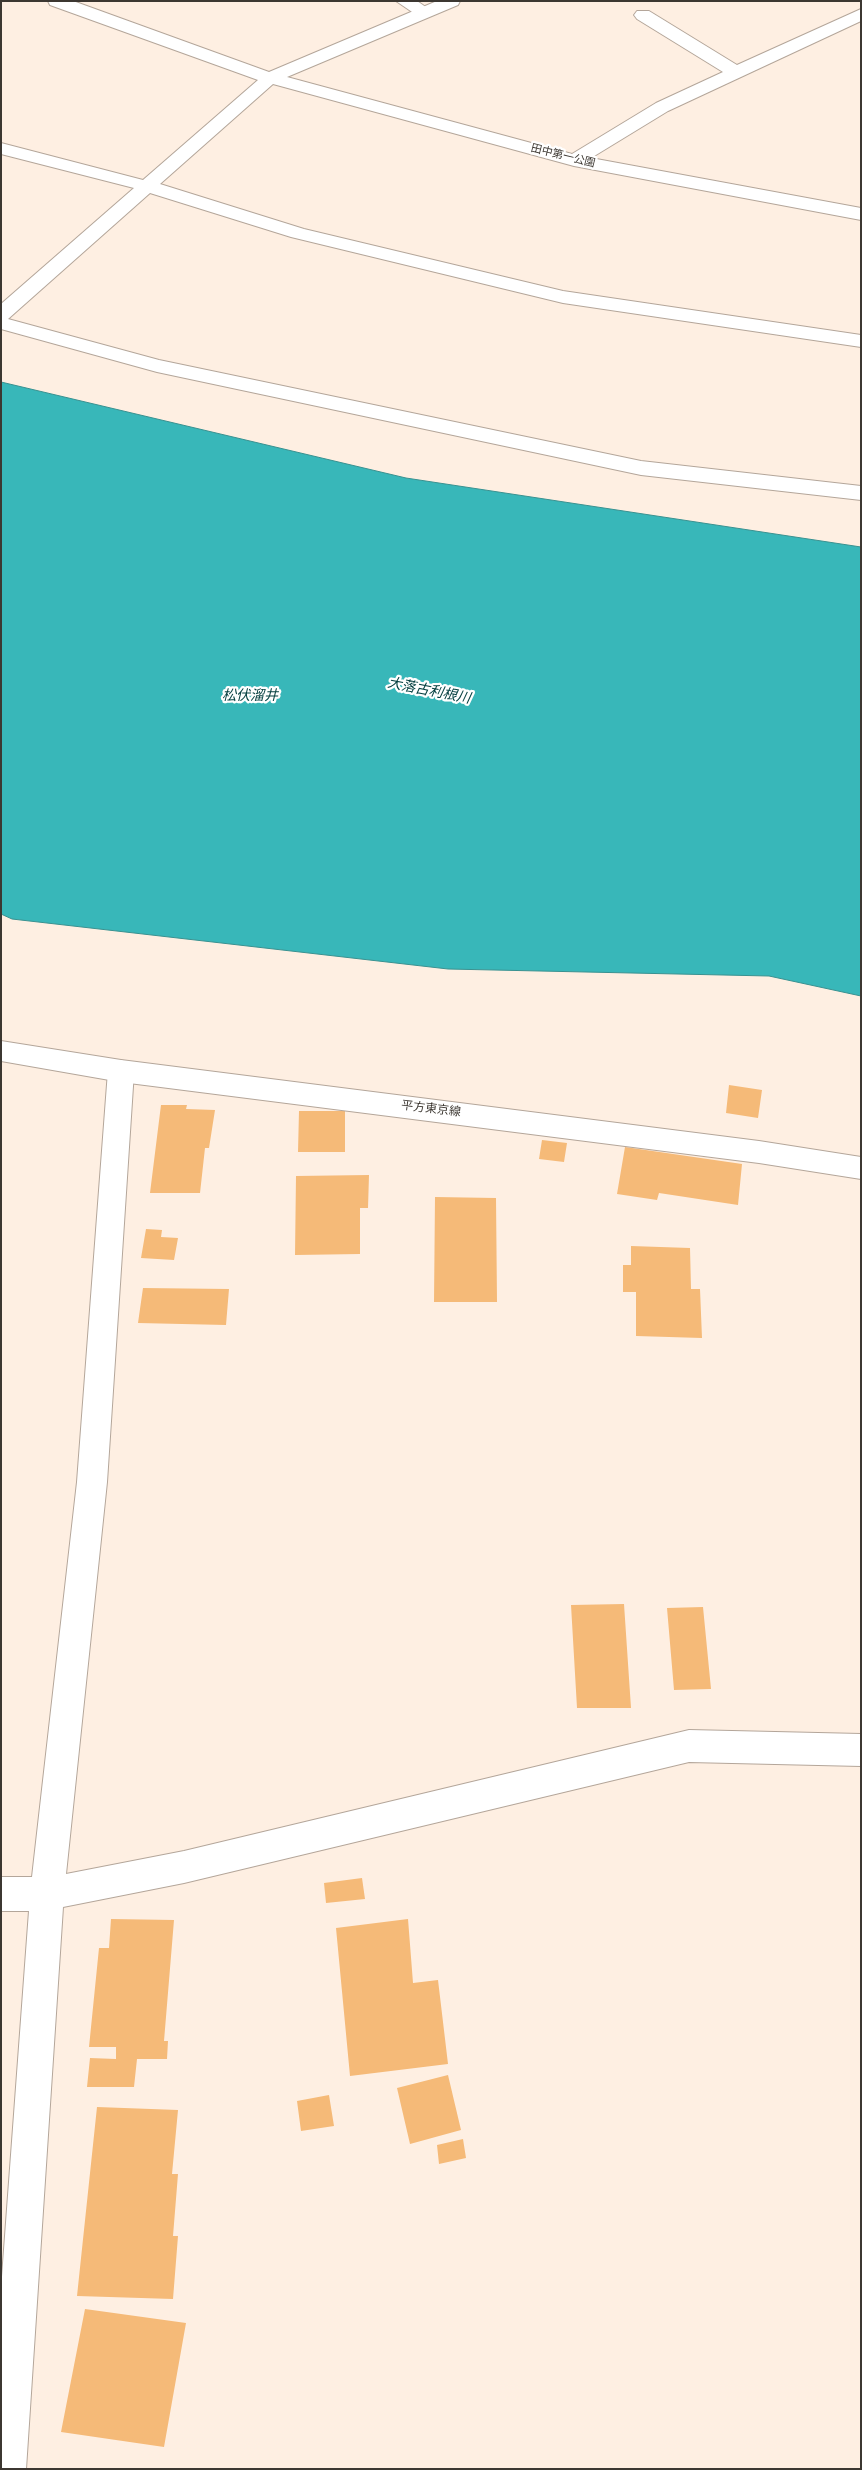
<!DOCTYPE html>
<html>
<head>
<meta charset="utf-8">
<style>
  body { margin:0 }
  #map { position:relative; width:862px; height:2470px; overflow:hidden; background:#feefe2; font-family:Manrope,sans-serif }
  canvas { display:block }
  .frame { position:absolute; inset:0; border:2px solid #3c3731; pointer-events:none }
</style>
</head>
<body>
<div id="map">
<canvas width="862" height="2470"></canvas>
<div class="frame"></div>
</div>
<script>
const ctx = document.querySelector('canvas').getContext('2d');
ctx.lineJoin = 'round';
function fill(path, color) { ctx.fillStyle = color; ctx.fill(path, 'evenodd'); }
const toPath = rows => new Path2D(rows.map(r => 'M' + r).join(''));
function trace(path, color, width, dash) { ctx.strokeStyle = color; ctx.lineWidth = width; ctx.lineCap = dash ? 'butt' : 'round'; ctx.setLineDash(dash || []); ctx.stroke(path); }
function drawText(font, color, halo, rows, align = 'center') {
  ctx.font = font + ' Manrope,"Noto Sans JP",sans-serif'; ctx.lineWidth = 4.5; ctx.setLineDash([]); ctx.textBaseline = 'middle'; ctx.strokeStyle = halo; ctx.fillStyle = color; for (const [text, x, y, turn = 0] of rows) {
    ctx.save(); ctx.translate(x, y); ctx.rotate((+turn || 0) * Math.PI / 180); ctx.textAlign = isNaN(turn) ? turn : align; if (halo) ctx.strokeText(text, 0, 0); ctx.fillText(text, 0, 0); ctx.restore();
  }
}
const water = toPath([
  [1,382,406,478,861,547,861,996,769,976,448,969,12,919,1,914,1,382]
]);
const building = toPath([
  [729,1085,762,1090,758,1118,726,1113],
  [161,1105,187,1105,186,1109,215,1110,209,1148,205,1148,200,1193,150,1193],
  [299,1111,345,1111,345,1152,298,1152],
  [542,1140,567,1143,564,1162,539,1159],
  [625,1147,742,1164,738,1205,659,1193,657,1200,617,1194],
  [369,1175,368,1208,360,1208,360,1254,295,1255,296,1176],
  [435,1197,496,1198,497,1302,434,1302],
  [146,1229,162,1230,161,1237,178,1238,174,1260,141,1258],
  [631,1246,690,1248,691,1289,700,1289,702,1338,636,1336,636,1292,623,1292,623,1265,631,1265],
  [143,1288,229,1289,226,1325,138,1323],
  [624,1604,631,1708,577,1708,571,1605],
  [703,1607,711,1689,674,1690,667,1608],
  [362,1878,365,1899,326,1903,324,1883],
  [111,1919,174,1920,164,2041,168,2041,167,2059,137,2059,134,2087,87,2087,90,2058,116,2059,116,2047,89,2047,99,1948,109,1948],
  [408,1919,413,1983,438,1980,448,2064,350,2076,336,1928],
  [448,2075,461,2130,410,2144,397,2088],
  [329,2095,334,2126,301,2131,297,2101],
  [97,2107,178,2110,172,2174,178,2174,173,2236,178,2236,173,2299,77,2296],
  [463,2139,466,2158,439,2164,437,2145],
  [85,2309,186,2323,164,2447,61,2432]
]);
const minor = toPath([
  [48,1,73,1,269,72,437,1,460,1,458,5,287,77,572,154,656,103,723,72,637,19,634,15,637,11,649,11,737,65,861,9,861,21,668,111,591,158,861,208,861,220,574,166,273,84,160,184,304,229,563,291,861,335,861,347,563,303,291,237,150,193,8,319,159,360,641,461,861,486,861,500,641,475,157,372,1,329,1,304,134,188,1,154,1,143,143,180,258,80,50,5,48,1],
  [121,1060,130,1064,134,1071,107,1482,66,1874,184,1851,689,1730,861,1734,861,1766,689,1762,184,1883,63,1907,26,2469,1,2469,1,2290,29,1911,1,1911,1,1877,32,1877,77,1482,108,1071,112,1064,121,1060]
]);
const tertiary = toPath([
  [396,1,417,1,433,12,430,16,424,17,418,16,396,1]
]);
const secondary = toPath([
  [1,1041,121,1060,759,1141,861,1157,861,1179,759,1163,121,1082,1,1061,1,1041]
]);
const farStreetnames = [
  ["田中第一公園",563,156,14]
];
const streetNames = [
  ["平方東京線",431,1109,7]
];
const waterNames = [
  ["大落古利根川",429,691,11],
  ["松伏溜井",250,696]
];
fill(water, '#38b7b9');
trace(water, '#399190', 1);
fill(building, '#f5ba78');
trace(minor, '#b4a69a', 2);
trace(tertiary, '#b4a69a', 2);
trace(secondary, '#b4a69a', 2);
fill(minor, '#fff');
fill(tertiary, '#fff');
fill(secondary, '#fff');
drawText('11px', '#3c3731', '#fff', farStreetnames);
drawText('12px', '#3c3731', '#fff', streetNames);
drawText('italic 14px', '#074142', '#fff', waterNames);
</script>
</body>
</html>
